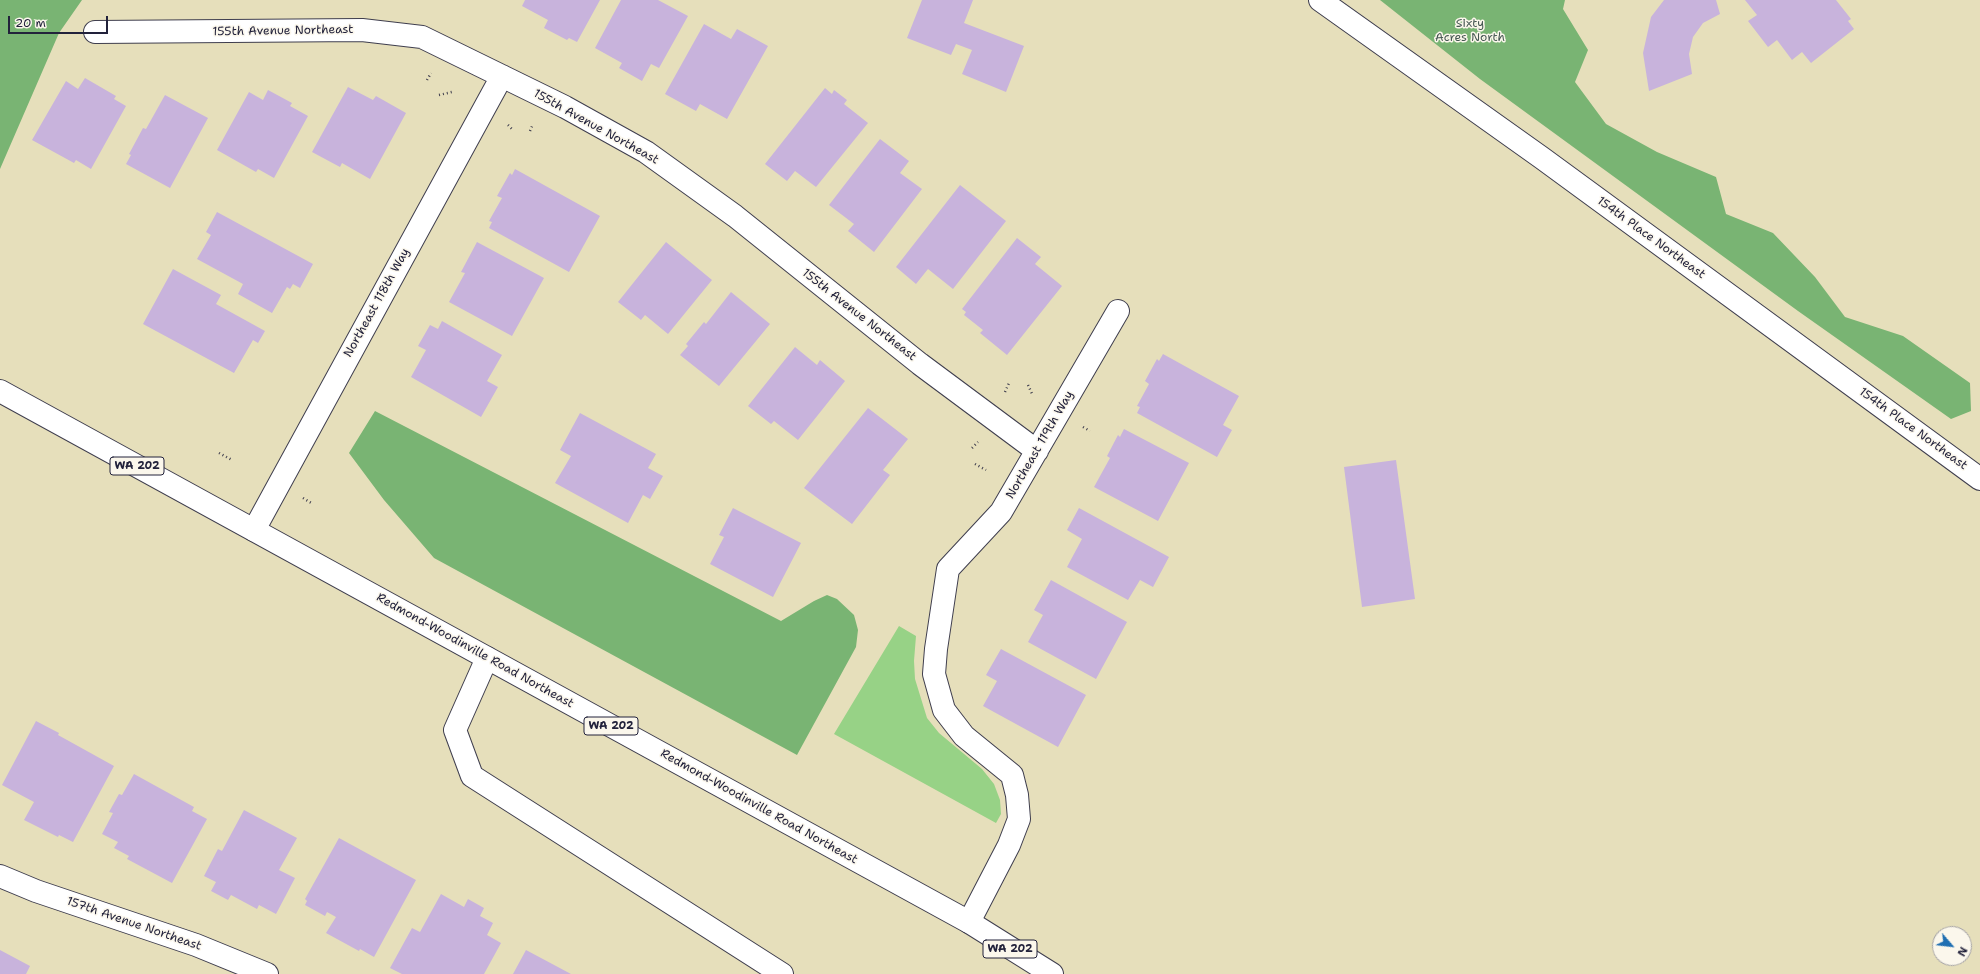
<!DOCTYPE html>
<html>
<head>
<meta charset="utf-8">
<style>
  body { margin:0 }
  #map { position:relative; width:1980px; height:974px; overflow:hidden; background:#e6dfbb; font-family:"Shantell Sans",sans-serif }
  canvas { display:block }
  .north { position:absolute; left:1932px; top:926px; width:40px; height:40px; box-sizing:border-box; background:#fbf7ec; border:1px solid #a4a2a5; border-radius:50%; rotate:118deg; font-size:11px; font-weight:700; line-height:16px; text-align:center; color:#22223b }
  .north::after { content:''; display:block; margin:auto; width:14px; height:18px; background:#1f6fb2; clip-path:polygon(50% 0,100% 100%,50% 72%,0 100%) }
  .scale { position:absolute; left:8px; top:16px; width:100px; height:18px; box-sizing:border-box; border:2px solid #22223b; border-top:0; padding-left:5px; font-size:12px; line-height:14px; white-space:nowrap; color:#22223b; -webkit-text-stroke:3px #fbf7ec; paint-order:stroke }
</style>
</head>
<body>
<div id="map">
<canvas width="1980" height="974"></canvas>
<div class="north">N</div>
<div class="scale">20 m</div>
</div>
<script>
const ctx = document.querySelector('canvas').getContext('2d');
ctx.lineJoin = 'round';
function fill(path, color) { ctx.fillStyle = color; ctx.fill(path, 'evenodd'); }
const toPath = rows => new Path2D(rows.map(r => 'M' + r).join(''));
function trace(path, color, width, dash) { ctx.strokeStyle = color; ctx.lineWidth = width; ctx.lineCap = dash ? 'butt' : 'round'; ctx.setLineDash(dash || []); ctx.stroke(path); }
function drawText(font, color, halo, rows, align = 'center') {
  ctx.font = font + ' "Shantell Sans",sans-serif'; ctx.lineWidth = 3; ctx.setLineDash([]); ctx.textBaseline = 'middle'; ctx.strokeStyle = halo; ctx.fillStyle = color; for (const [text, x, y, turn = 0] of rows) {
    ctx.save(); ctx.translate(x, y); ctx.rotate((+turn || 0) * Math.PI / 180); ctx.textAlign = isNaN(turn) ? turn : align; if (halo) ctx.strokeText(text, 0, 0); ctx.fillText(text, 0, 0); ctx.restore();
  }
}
const green = toPath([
  [899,626,916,636,914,661,915,679,927,718,939,733,982,769,994,784,1000,800,1001,814,996,823,834,734]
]);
const forest = toPath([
  [0,0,82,0,59,33,0,169],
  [1380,0,1565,0,1563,9,1588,50,1575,82,1606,124,1657,152,1716,177,1726,214,1773,233,1815,277,1845,317,1903,336,1970,383,1971,411,1951,419,1798,311,1480,79],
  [375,411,781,621,814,601,827,595,837,599,854,615,858,630,856,647,797,755,434,558,384,500,349,453]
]);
const building = toPath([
  [525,0,600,0,577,42,569,38,567,40,544,28,548,20,522,6],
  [621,0,658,0,688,16,659,68,651,64,642,81,619,68,622,63,595,48],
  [922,0,973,0,964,23,1024,46,1006,92,962,74,972,50,956,44,951,55,907,38],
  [1664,0,1716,0,1720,14,1703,23,1693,37,1689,54,1692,74,1649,91,1643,53,1651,17],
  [1745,0,1836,0,1851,19,1848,21,1854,29,1811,63,1802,52,1792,60,1777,40,1768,47,1748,21,1757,15],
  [704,24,731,39,737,29,768,46,727,119,700,104,696,111,665,94],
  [85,78,116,96,114,99,126,106,91,169,76,160,74,163,32,140,66,81,78,89],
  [348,87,373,100,376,96,406,113,370,179,342,163,340,167,312,152],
  [825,88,832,94,834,90,847,100,844,104,868,123,816,187,795,171,787,181,765,164],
  [268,90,292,103,290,106,308,116,274,178,258,169,256,172,217,150,249,92,263,100],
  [165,95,208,118,170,188,126,164,131,155,129,154,143,128,146,129],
  [880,139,909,161,900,173,922,189,874,252,848,231,854,224,829,205],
  [515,169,600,216,569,272,489,228,492,222,489,221,502,198,497,196,510,173,512,175],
  [960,185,1006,221,953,289,928,269,916,284,896,267],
  [217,212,313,264,300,288,293,284,290,289,287,287,272,313,238,294,243,284,197,259,211,235,206,232],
  [1017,238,1041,257,1035,264,1062,286,1007,355,980,333,983,330,964,315,966,312,962,309],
  [477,242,544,278,512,336,449,302,465,273,461,272],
  [666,242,712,280,668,334,645,315,641,320,618,302],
  [173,269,221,295,216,304,265,331,258,343,253,340,234,373,143,324],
  [731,292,770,324,719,386,680,355,688,346,686,344,704,322,706,324],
  [442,321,502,355,487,381,498,387,481,417,411,377,426,350,418,346,430,325,438,329],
  [795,347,817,365,820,360,845,381,798,440,774,421,771,424,748,406],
  [1163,354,1239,396,1223,425,1232,430,1217,457,1137,413,1140,407,1137,406,1149,384,1145,381,1157,359,1159,361],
  [868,408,908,439,883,470,890,475,852,524,804,488],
  [580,413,656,454,648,468,663,476,650,499,643,495,628,523,555,483,571,456,560,450],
  [1124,429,1189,463,1158,521,1094,487,1110,458,1107,456,1118,435,1120,437],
  [1396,460,1415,599,1362,607,1344,467],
  [733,508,801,543,773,597,710,564,724,537,719,535],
  [1079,508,1169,557,1153,587,1140,580,1128,600,1067,567,1082,539,1067,530],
  [1051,580,1127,622,1096,679,1028,642,1043,615,1034,610],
  [1001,649,1086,695,1058,747,983,706,997,681,986,675],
  [36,721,59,733,58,735,114,766,73,842,59,835,58,837,24,820,34,802,2,785],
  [134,774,194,807,192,811,207,819,172,883,127,859,129,856,114,848,118,842,102,834,113,813,109,812,119,794,122,795],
  [244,810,297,838,279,870,295,878,276,914,259,905,257,909,231,895,228,900,211,891,216,882,204,876,218,849,222,851],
  [339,838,416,880,374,957,360,949,359,951,326,933,336,917,327,912,325,916,305,905,307,901,305,899],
  [441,894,464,907,468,899,484,908,480,916,493,923,487,935,501,943,484,974,402,974,390,968,412,928,420,932],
  [0,950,30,966,26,974,0,974],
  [526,950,571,974,513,974]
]);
const path = toPath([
  [427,80,431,73],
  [439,95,452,92],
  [508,125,512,129],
  [530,131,533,124],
  [1028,385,1033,396],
  [1005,392,1009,383],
  [1083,427,1090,431],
  [972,448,978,442],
  [219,453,232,460],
  [975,464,986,470],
  [303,498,313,504]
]);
const minor = toPath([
  [1320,0,1542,158,1980,479],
  [95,32,362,30,422,37,565,107,646,152,735,216,920,364,1037,451],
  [254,530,502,76],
  [487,658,455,730,472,776,782,974],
  [0,876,36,891,196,945,267,974],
  [969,922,1009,845,1019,819,1017,795,1012,775,964,736,944,710,934,674,936,649,948,569,1001,512,1118,311]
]);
const major = toPath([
  [0,391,969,922,1052,974]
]);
const shields = [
  [137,466,54],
  [611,726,54],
  [1010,949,54]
];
const shieldNames = [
  ["WA 202",137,466],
  ["WA 202",611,726],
  ["WA 202",1010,949]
];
const parkNames = [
  ["Sixty",1470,24],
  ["Acres North",1470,38]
];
const streetNames = [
  ["155th Avenue Northeast",283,31,-1],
  ["155th Avenue Northeast",596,127,29],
  ["154th Place Northeast",1651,238,36],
  ["Northeast 118th Way",377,303,-61],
  ["155th Avenue Northeast",859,315,38],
  ["154th Place Northeast",1913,429,36],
  ["Northeast 119th Way",1040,445,-60],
  ["Redmond-Woodinville Road Northeast",475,651,29],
  ["Redmond-Woodinville Road Northeast",759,807,29],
  ["157th Avenue Northeast",134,924,19]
];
fill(green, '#97d286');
fill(forest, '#79b473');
fill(building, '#c8b3dc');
trace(minor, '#3f3e4e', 24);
trace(major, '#3f3e4e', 24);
trace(path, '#3f3e4e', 2.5, [1, 3]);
trace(minor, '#fff', 22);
trace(major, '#fff', 22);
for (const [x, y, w] of shields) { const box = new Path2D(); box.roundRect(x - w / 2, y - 9, w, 18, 3); ctx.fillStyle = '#fbf7ec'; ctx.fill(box); trace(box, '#22223b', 1); }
drawText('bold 11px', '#22223b', null, shieldNames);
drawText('12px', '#455752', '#fbf7ec', parkNames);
drawText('12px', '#22223b', '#fbf7ec', streetNames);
</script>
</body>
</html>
